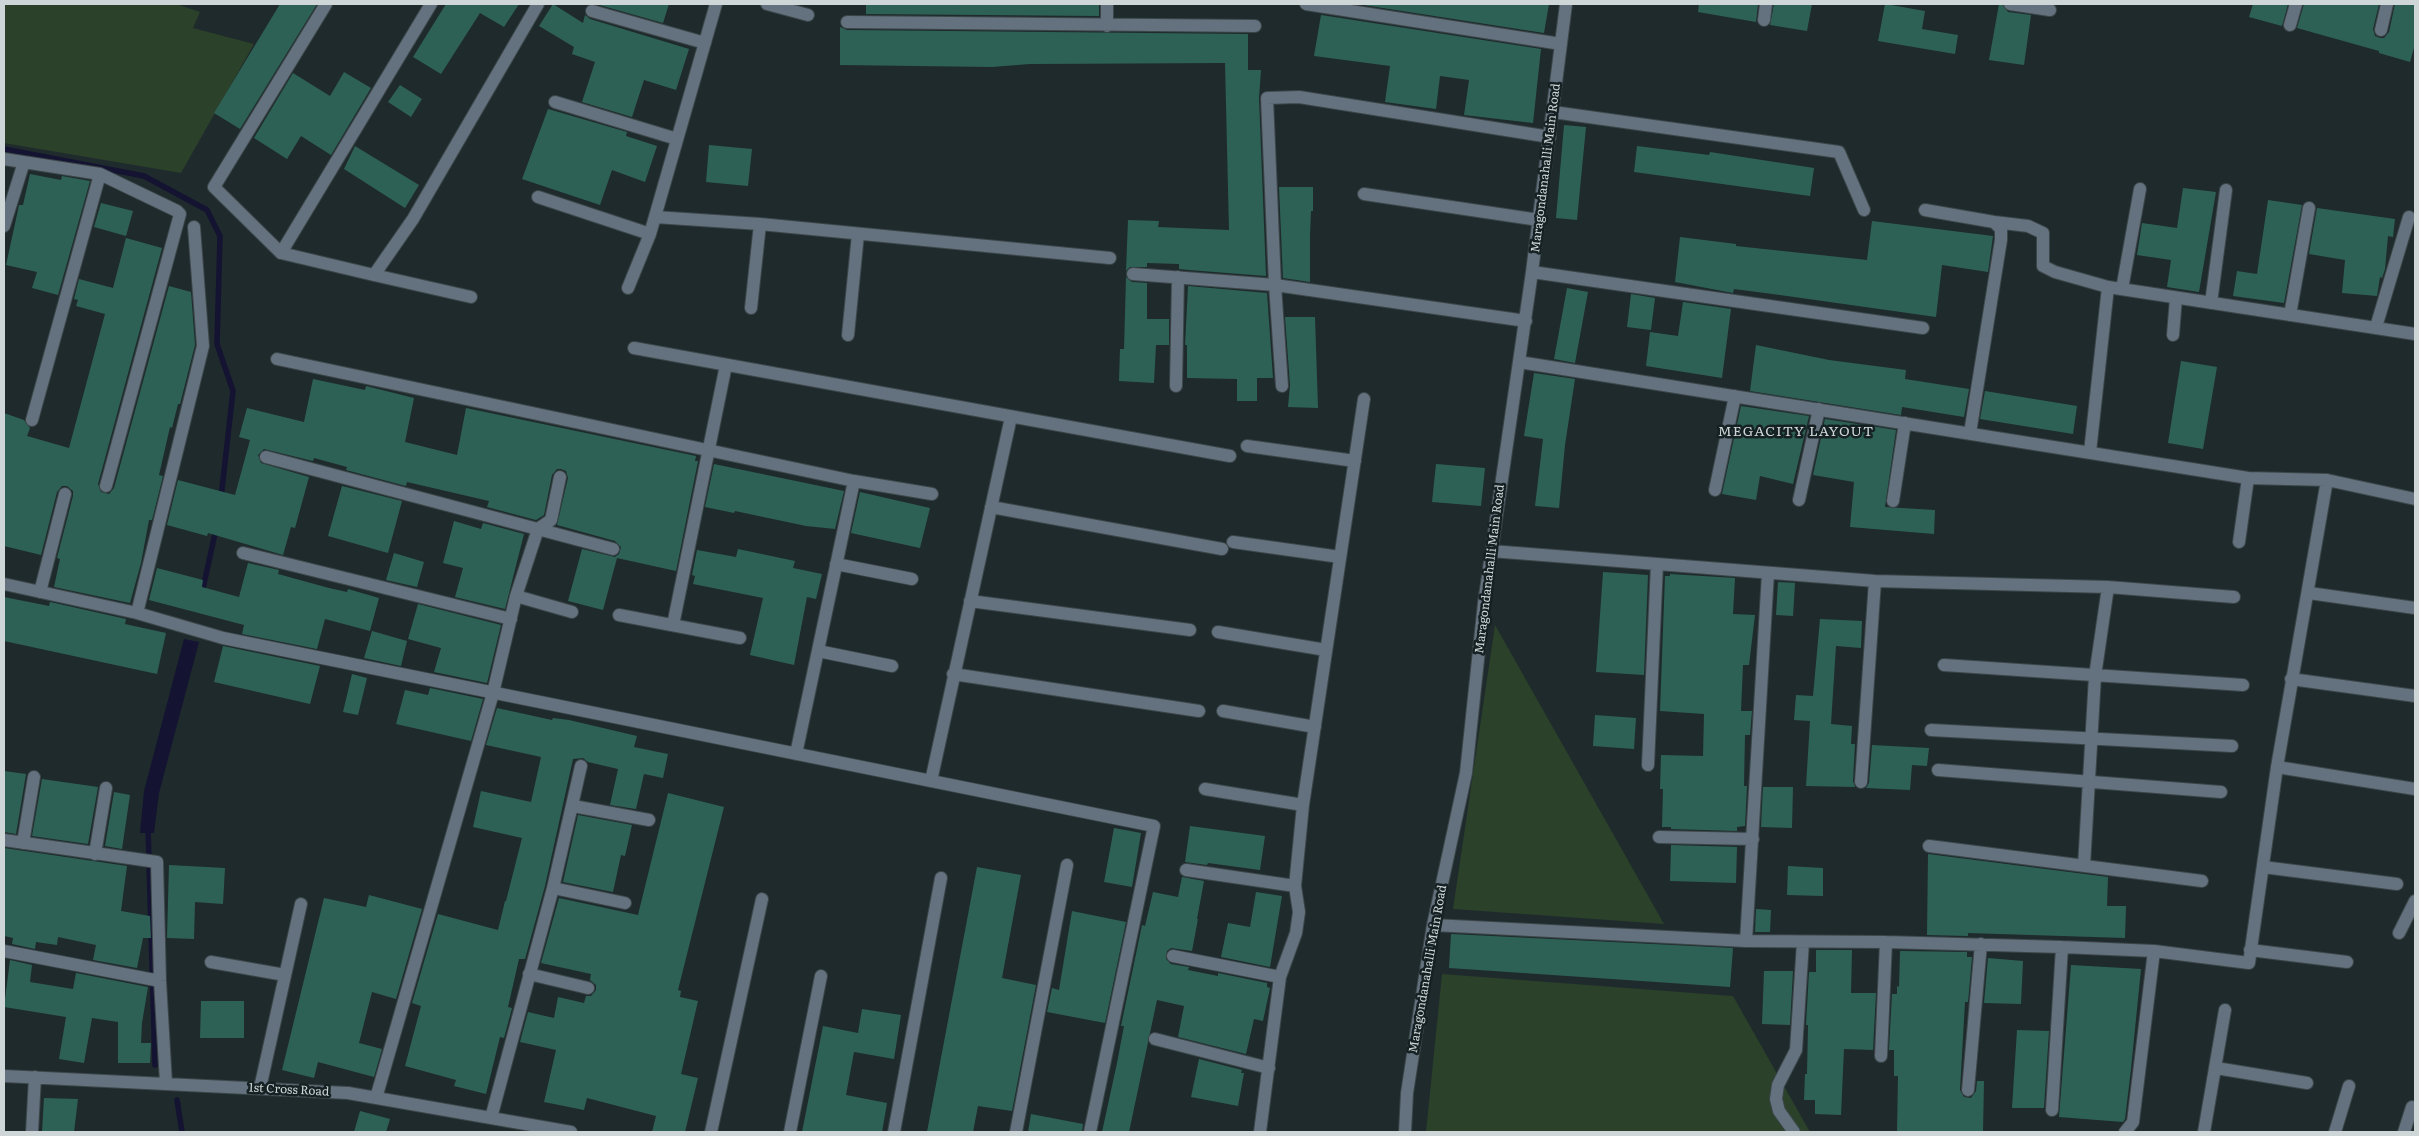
<!DOCTYPE html>
<html>
<head>
<meta charset="utf-8">
<style>
  body { margin:0 }
  #map { position:relative; width:2419px; height:1136px; overflow:hidden; background:#1f2a2d; font-family:Literata,serif }
  canvas { display:block }
  .frame { position:absolute; inset:0; border:5px solid #cfd6d8; pointer-events:none }
</style>
</head>
<body>
<div id="map">
<canvas width="2419" height="1136"></canvas>
<div class="frame"></div>
</div>
<script>
const ctx = document.querySelector('canvas').getContext('2d');
ctx.lineJoin = 'round';
function fill(path, color) { ctx.fillStyle = color; ctx.fill(path, 'evenodd'); }
const toPath = rows => new Path2D(rows.map(r => 'M' + r).join(''));
function trace(path, color, width, dash) { ctx.strokeStyle = color; ctx.lineWidth = width; ctx.lineCap = dash ? 'butt' : 'round'; ctx.setLineDash(dash || []); ctx.stroke(path); }
function drawText(font, color, halo, rows, align = 'center') {
  ctx.font = font + ' Literata,serif'; ctx.lineWidth = 5; ctx.setLineDash([]); ctx.textBaseline = 'middle'; ctx.strokeStyle = halo; ctx.fillStyle = color; for (const [text, x, y, turn = 0] of rows) {
    ctx.save(); ctx.translate(x, y); ctx.rotate((+turn || 0) * Math.PI / 180); ctx.textAlign = isNaN(turn) ? turn : align; if (halo) ctx.strokeText(text, 0, 0); ctx.fillText(text, 0, 0); ctx.restore();
  }
}
const green = toPath([
  [4,4,176,4,200,12,193,28,254,44,181,173,4,143],
  [1495,625,1664,924,1453,909],
  [1442,974,1733,996,1810,1132,1426,1132]
]);
const water = toPath([
  [184,639,199,642,159,793,154,833,140,833,144,791]
]);
const stream = toPath([
  [4,149,144,176,207,210,220,236,217,344,233,391,221,498],
  [202,593,216,529],
  [148,827,155,1065],
  [177,1100,182,1132]
]);
const building = toPath([
  [280,4,317,4,240,129,214,113],
  [446,4,519,4,504,27,480,13,441,74,413,57],
  [553,4,583,23,585,15,590,19,689,49,676,90,644,80,632,117,582,102,595,62,572,54,574,47,539,26],
  [596,4,669,4,663,23],
  [866,4,1099,4,1099,16,866,14],
  [1357,4,1549,4,1544,33],
  [1699,4,1758,4,1756,22,1698,12],
  [1774,4,1812,4,1807,31,1770,25],
  [1885,4,1925,11,1922,29,1958,35,1955,54,1878,41],
  [1999,4,2002,4,2008,12,2031,15,2024,65,1989,60],
  [2253,4,2288,4,2282,26,2249,17],
  [2304,4,2379,4,2373,29,2375,36,2380,38,2384,38,2389,32,2395,4,2415,4,2415,44,2410,62,2379,53,2379,51,2297,28],
  [1321,15,1541,49,1533,123,1464,115,1469,80,1440,76,1436,109,1385,102,1390,66,1314,56],
  [840,27,847,30,1248,34,1248,70,1261,70,1259,98,1266,276,1189,270,1179,269,1179,264,1147,263,1147,267,1130,267,1126,271,1128,220,1159,221,1158,227,1229,230,1225,63,1030,64,992,67,840,65],
  [344,72,371,88,331,155,301,136,287,159,254,138,293,73,330,96],
  [400,85,422,99,411,117,388,102],
  [548,109,627,132,626,136,657,146,645,182,612,170,600,205,522,179],
  [1564,125,1586,127,1577,220,1556,218],
  [709,145,752,149,748,186,706,182],
  [355,146,419,185,405,208,344,169],
  [1637,146,1709,155,1710,152,1814,168,1810,196,1634,172],
  [30,174,61,180,62,176,90,181,58,295,32,288,37,272,6,265,18,210,19,205,23,205],
  [1279,187,1313,187,1313,211,1311,211,1310,236,1310,282,1283,278],
  [2183,188,2216,192,2199,292,2167,287,2171,260,2137,255,2142,223,2177,228],
  [2268,200,2302,205,2284,303,2233,296,2237,271,2257,274],
  [101,203,133,211,126,236,94,227],
  [2317,208,2395,219,2393,237,2388,236,2385,269,2382,278,2380,277,2377,296,2342,293,2345,260,2309,254],
  [1872,221,1993,236,1988,272,1942,265,1936,317,1780,295,1734,289,1733,293,1675,282,1680,237,1736,244,1736,246,1867,260],
  [126,238,162,248,98,484,101,492,109,494,114,488,169,286,191,292,195,345,180,404,178,404,172,428,170,427,159,475,163,476,152,520,149,520,141,563,130,603,54,587,60,559,57,558,73,496,73,491,67,486,62,486,57,492,41,555,4,546,4,413,24,420,30,428,27,436,69,448,105,314,76,306,78,300,74,299,79,279,113,288],
  [1126,277,1132,282,1147,283,1147,319,1169,319,1169,345,1156,345,1154,383,1119,381,1120,349,1124,349],
  [1188,286,1267,293,1273,378,1257,378,1257,401,1237,401,1237,379,1187,378,1187,345,1185,345],
  [1567,288,1588,292,1575,363,1554,359],
  [1631,294,1655,298,1651,330,1627,327],
  [1683,302,1731,309,1722,378,1646,366,1650,332,1678,336],
  [1285,317,1315,317,1318,408,1288,407,1290,385],
  [1756,345,1829,360,1906,370,1905,379,1969,389,1964,417,1902,407,1901,415,1750,391],
  [2181,361,2217,367,2203,449,2168,443],
  [1534,373,1575,379,1565,445,1559,508,1535,506,1543,439,1524,436],
  [313,379,365,390,366,386,414,398,405,442,457,455,466,408,696,456,695,461,698,461,676,571,617,558,603,610,568,601,582,549,615,557,619,554,621,547,615,541,557,525,568,478,566,471,561,469,557,469,552,475,544,515,536,520,487,507,489,501,407,482,406,486,346,470,347,467,314,458,313,461,264,449,258,455,261,463,309,477,295,528,291,527,283,555,208,533,207,536,167,525,178,480,235,495,250,440,239,437,247,408,304,422],
  [1985,391,2077,406,2073,434,1980,419],
  [1741,406,1809,416,1793,484,1760,476,1756,500,1722,494],
  [1825,419,1896,430,1885,507,1935,510,1934,534,1850,527,1854,482,1813,475],
  [714,464,844,491,835,529,806,526,735,511,734,513,705,507],
  [1436,464,1485,468,1481,506,1432,502],
  [342,486,402,501,388,553,328,536],
  [860,492,930,508,920,548,851,533],
  [454,521,481,529,483,523,524,534,505,609,455,597,463,568,443,563],
  [738,549,795,561,793,568,822,574,816,599,807,597,794,665,750,655,763,598,693,584,695,576,692,575,697,550,736,557],
  [394,553,424,562,417,587,386,580],
  [248,563,279,570,278,574,329,588,347,592,348,589,379,598,370,631,325,619,317,649,242,634,244,625,149,600,157,568,203,580,202,587,239,597],
  [1603,572,1648,575,1644,675,1596,672],
  [1670,574,1735,578,1733,614,1755,615,1749,665,1743,665,1741,711,1752,711,1750,735,1745,735,1744,786,1747,786,1745,826,1737,827,1737,831,1671,829,1671,827,1662,827,1663,789,1660,789,1661,755,1703,756,1704,714,1660,711,1665,576,1670,576],
  [1778,582,1795,583,1793,616,1776,615],
  [4,597,49,606,50,602,126,619,125,624,166,633,157,674,4,641],
  [418,604,501,625,487,683,434,672,441,648,408,639],
  [1820,619,1862,621,1861,648,1836,646,1831,724,1852,726,1851,744,1855,744,1853,781,1855,787,1806,786,1810,721,1794,720,1796,695,1813,696],
  [372,631,407,641,401,666,364,658],
  [223,646,320,666,310,704,214,682],
  [352,674,367,678,358,715,343,712],
  [430,688,483,699,471,741,396,724,405,690,428,695],
  [497,708,552,720,553,718,569,720,637,736,634,747,668,754,663,778,644,774,636,809,610,805,618,769,588,762,583,758,573,759,545,886,525,959,519,959,508,1007,512,1008,504,1038,500,1037,486,1094,454,1086,456,1080,405,1066,421,1006,412,1003,438,914,498,930,505,901,506,901,522,838,473,827,481,791,531,802,541,757,486,745],
  [1595,715,1636,718,1634,749,1593,746],
  [1872,745,1929,748,1927,766,1912,765,1910,790,1866,788,1869,783],
  [4,771,26,774,16,834,4,832],
  [42,779,98,787,88,844,32,836],
  [1763,787,1793,787,1792,828,1761,827],
  [114,792,130,795,122,849,105,846],
  [668,793,724,807,678,990,681,991,680,997,698,1001,681,1074,698,1078,685,1132,652,1132,656,1116,587,1098,584,1110,544,1102,556,1050,520,1042,528,1012,554,1018,558,997,584,1003,586,996,591,996,596,990,596,985,590,980,591,974,541,963,559,898,638,915],
  [578,815,632,825,625,856,621,855,613,892,563,882],
  [1190,826,1265,836,1260,870,1208,863,1207,865,1185,862],
  [1114,828,1141,833,1132,887,1104,882],
  [1671,845,1737,847,1736,883,1670,881],
  [4,848,127,866,121,911,150,916,151,938,143,938,137,968,93,960,96,945,58,937,57,945,36,942,35,949,12,944,13,938,4,936],
  [1928,854,2108,877,2107,906,2126,906,2125,938,1968,933,1968,936,1927,935],
  [169,865,225,868,223,904,195,902,194,939,167,938],
  [1788,866,1823,868,1823,896,1787,895],
  [977,867,1021,875,1002,978,1036,985,1012,1111,978,1106,973,1132,927,1132],
  [1182,877,1204,881,1197,919,1198,919,1192,951,1171,948,1167,951,1166,959,1171,964,1189,967,1188,970,1218,976,1218,973,1267,983,1267,987,1270,988,1263,1021,1254,1019,1246,1054,1178,1037,1184,1006,1157,1000,1129,1132,1102,1132,1117,1063,1124,1026,1121,1026,1142,925,1145,926,1153,892,1178,897],
  [1256,892,1282,896,1270,967,1221,957,1228,923,1250,927],
  [369,895,422,909,396,999,372,992,359,1043,382,1049,374,1077,318,1062,314,1078,282,1070,324,898,366,907],
  [1756,909,1771,910,1770,932,1755,932],
  [1072,911,1126,922,1105,1023,1047,1012,1052,988,1059,990],
  [1451,934,1733,948,1730,987,1449,968],
  [1816,950,1852,950,1851,993,1876,993,1873,1050,1844,1049,1841,1115,1815,1114,1815,1100,1804,1100,1805,1074,1807,1074,1808,1025,1806,1025,1809,972,1816,972],
  [1900,951,1967,952,1967,957,1972,957,1968,1002,1965,1002,1960,1090,1964,1097,1971,1098,1976,1091,1977,1081,1984,1081,1983,1132,1897,1132,1898,1076,1894,1076,1894,1050,1889,1050,1892,994,1897,994,1897,986,1899,987],
  [1988,958,2023,961,2021,1004,1984,1003],
  [10,960,32,965,30,982,73,989,76,973,148,987,142,1023,141,1043,151,1043,150,1063,118,1063,118,1022,92,1018,84,1063,59,1059,66,1017,4,1007],
  [2071,965,2141,969,2131,1069,2125,1119,2123,1122,2059,1117],
  [1764,971,1793,971,1790,1025,1762,1024],
  [201,1001,244,1001,244,1038,200,1038],
  [862,1009,901,1015,894,1059,854,1052,846,1095,887,1103,882,1132,802,1132,823,1026,858,1033],
  [2017,1030,2049,1031,2044,1108,2012,1108],
  [1199,1059,1242,1070,1241,1073,1244,1073,1238,1106,1191,1097],
  [44,1098,78,1099,74,1132,42,1132],
  [360,1111,390,1119,386,1132,354,1132],
  [1031,1114,1083,1124,1082,1132,1028,1132]
]);
const minor = toPath([
  [326,4,214,187,281,253,374,275,413,219,538,4],
  [767,4,808,15],
  [1107,4,1107,26],
  [1306,4,1561,44],
  [2010,4,2050,10],
  [592,11,705,43],
  [1764,20,1766,4],
  [847,22,1255,26],
  [2290,25,2296,4],
  [2381,30,2387,4],
  [555,102,677,139],
  [1553,112,1839,152,1864,210],
  [4,159,100,174,177,211,180,214,106,486],
  [1364,194,1539,220],
  [538,197,650,234],
  [1925,210,1994,222,2001,229,2001,240,1970,433],
  [655,217,760,224,1110,258],
  [1994,222,2028,226,2043,233,2043,266,2055,272,2108,287,2415,334],
  [4,226,24,162],
  [281,253,431,4],
  [1532,272,1923,328],
  [1133,274,1275,285,1526,321],
  [374,275,471,297],
  [628,288,650,234,716,4],
  [2122,289,2140,189],
  [2211,303,2226,190],
  [751,308,760,224],
  [2290,315,2309,208],
  [2376,327,2409,217],
  [848,335,858,234],
  [2173,335,2176,298],
  [634,348,1230,456],
  [277,359,854,481,796,754],
  [1519,362,2248,478,2327,480,2415,499],
  [1176,386,1178,277],
  [1282,386,1275,285,1267,98,1299,97,1550,137],
  [32,420,100,174],
  [1247,446,1355,461],
  [2090,452,2108,287],
  [266,457,613,549],
  [854,481,932,494],
  [1715,490,1735,396],
  [1799,500,1819,409],
  [1893,501,1905,423],
  [991,507,1222,549],
  [1233,542,1340,557],
  [2239,542,2248,478],
  [1491,551,1875,581,2108,587,2234,597],
  [243,553,511,619],
  [836,564,912,579],
  [4,584,137,613,223,638,1154,826,1090,1132],
  [40,592,65,494],
  [2309,593,2415,608],
  [516,596,572,612],
  [970,601,1190,630],
  [137,613,203,346,194,227],
  [619,615,740,638],
  [673,625,726,365],
  [1218,632,1326,650],
  [818,651,892,666],
  [1944,665,2243,685],
  [953,674,1199,711],
  [2291,679,2415,696],
  [1223,711,1315,727],
  [1931,730,2232,746],
  [1648,765,1657,564],
  [2277,767,2415,789],
  [1938,770,2221,792],
  [931,781,1011,417],
  [1861,782,1875,581],
  [1205,789,1303,805],
  [573,806,649,820],
  [1659,837,1753,839],
  [4,840,157,862,160,981,166,1083],
  [23,843,34,777],
  [1929,846,2202,881],
  [95,854,106,788],
  [2084,866,2095,676,2108,587],
  [2263,867,2397,884],
  [1186,870,1295,886],
  [553,888,625,903],
  [1433,925,1746,941,1886,942,2062,947,2154,951,2249,963,2277,767,2327,480],
  [2399,933,2415,901],
  [1746,941,1768,573],
  [2250,950,2347,962],
  [4,951,160,981],
  [1173,956,1280,977],
  [211,962,285,975],
  [529,974,588,988],
  [1155,1039,1269,1068],
  [1881,1056,1886,942],
  [2216,1068,2307,1083],
  [4,1076,348,1093,571,1132],
  [260,1088,301,904],
  [1968,1090,1981,944],
  [376,1098,493,693,516,596,538,529,551,520,560,477],
  [2052,1110,2062,947],
  [491,1118,553,888,581,766],
  [32,1132,35,1077],
  [711,1132,762,899],
  [790,1132,821,976],
  [894,1132,941,878],
  [1016,1132,1067,865],
  [1260,1132,1280,977,1296,933,1299,912,1295,886,1303,805,1364,399],
  [1405,1132,1407,1093,1433,925,1466,773,1484,603,1532,272,1566,4],
  [1794,1132,1779,1111,1776,1099,1778,1085,1796,1050,1803,942],
  [2125,1132,2133,1122,2154,951],
  [2204,1132,2225,1010],
  [2335,1132,2349,1086],
  [2404,1132,2412,1107]
]);
const streetNames = [
  ["Maragondanahalli Main Road",1546,168,-83],
  ["Maragondanahalli Main Road",1490,569,-83],
  ["Maragondanahalli Main Road",1428,969,-80],
  ["1st Cross Road",289,1090,3]
];
const neighbourhoodNames = [
  ["MEGACITY LAYOUT",1796,432]
];
fill(green, '#2b412a');
fill(water, '#141332');
trace(stream, '#141332', 5.5);
fill(building, '#2e6156');
trace(minor, '#3b4648', 14);
trace(minor, '#64717e', 12);
drawText('12px', '#cfd6d8', '#152123', streetNames);
ctx.letterSpacing = '1px';
drawText('14px', '#cfd6d8', '#152123', neighbourhoodNames);
ctx.letterSpacing = '0px';
</script>
</body>
</html>
